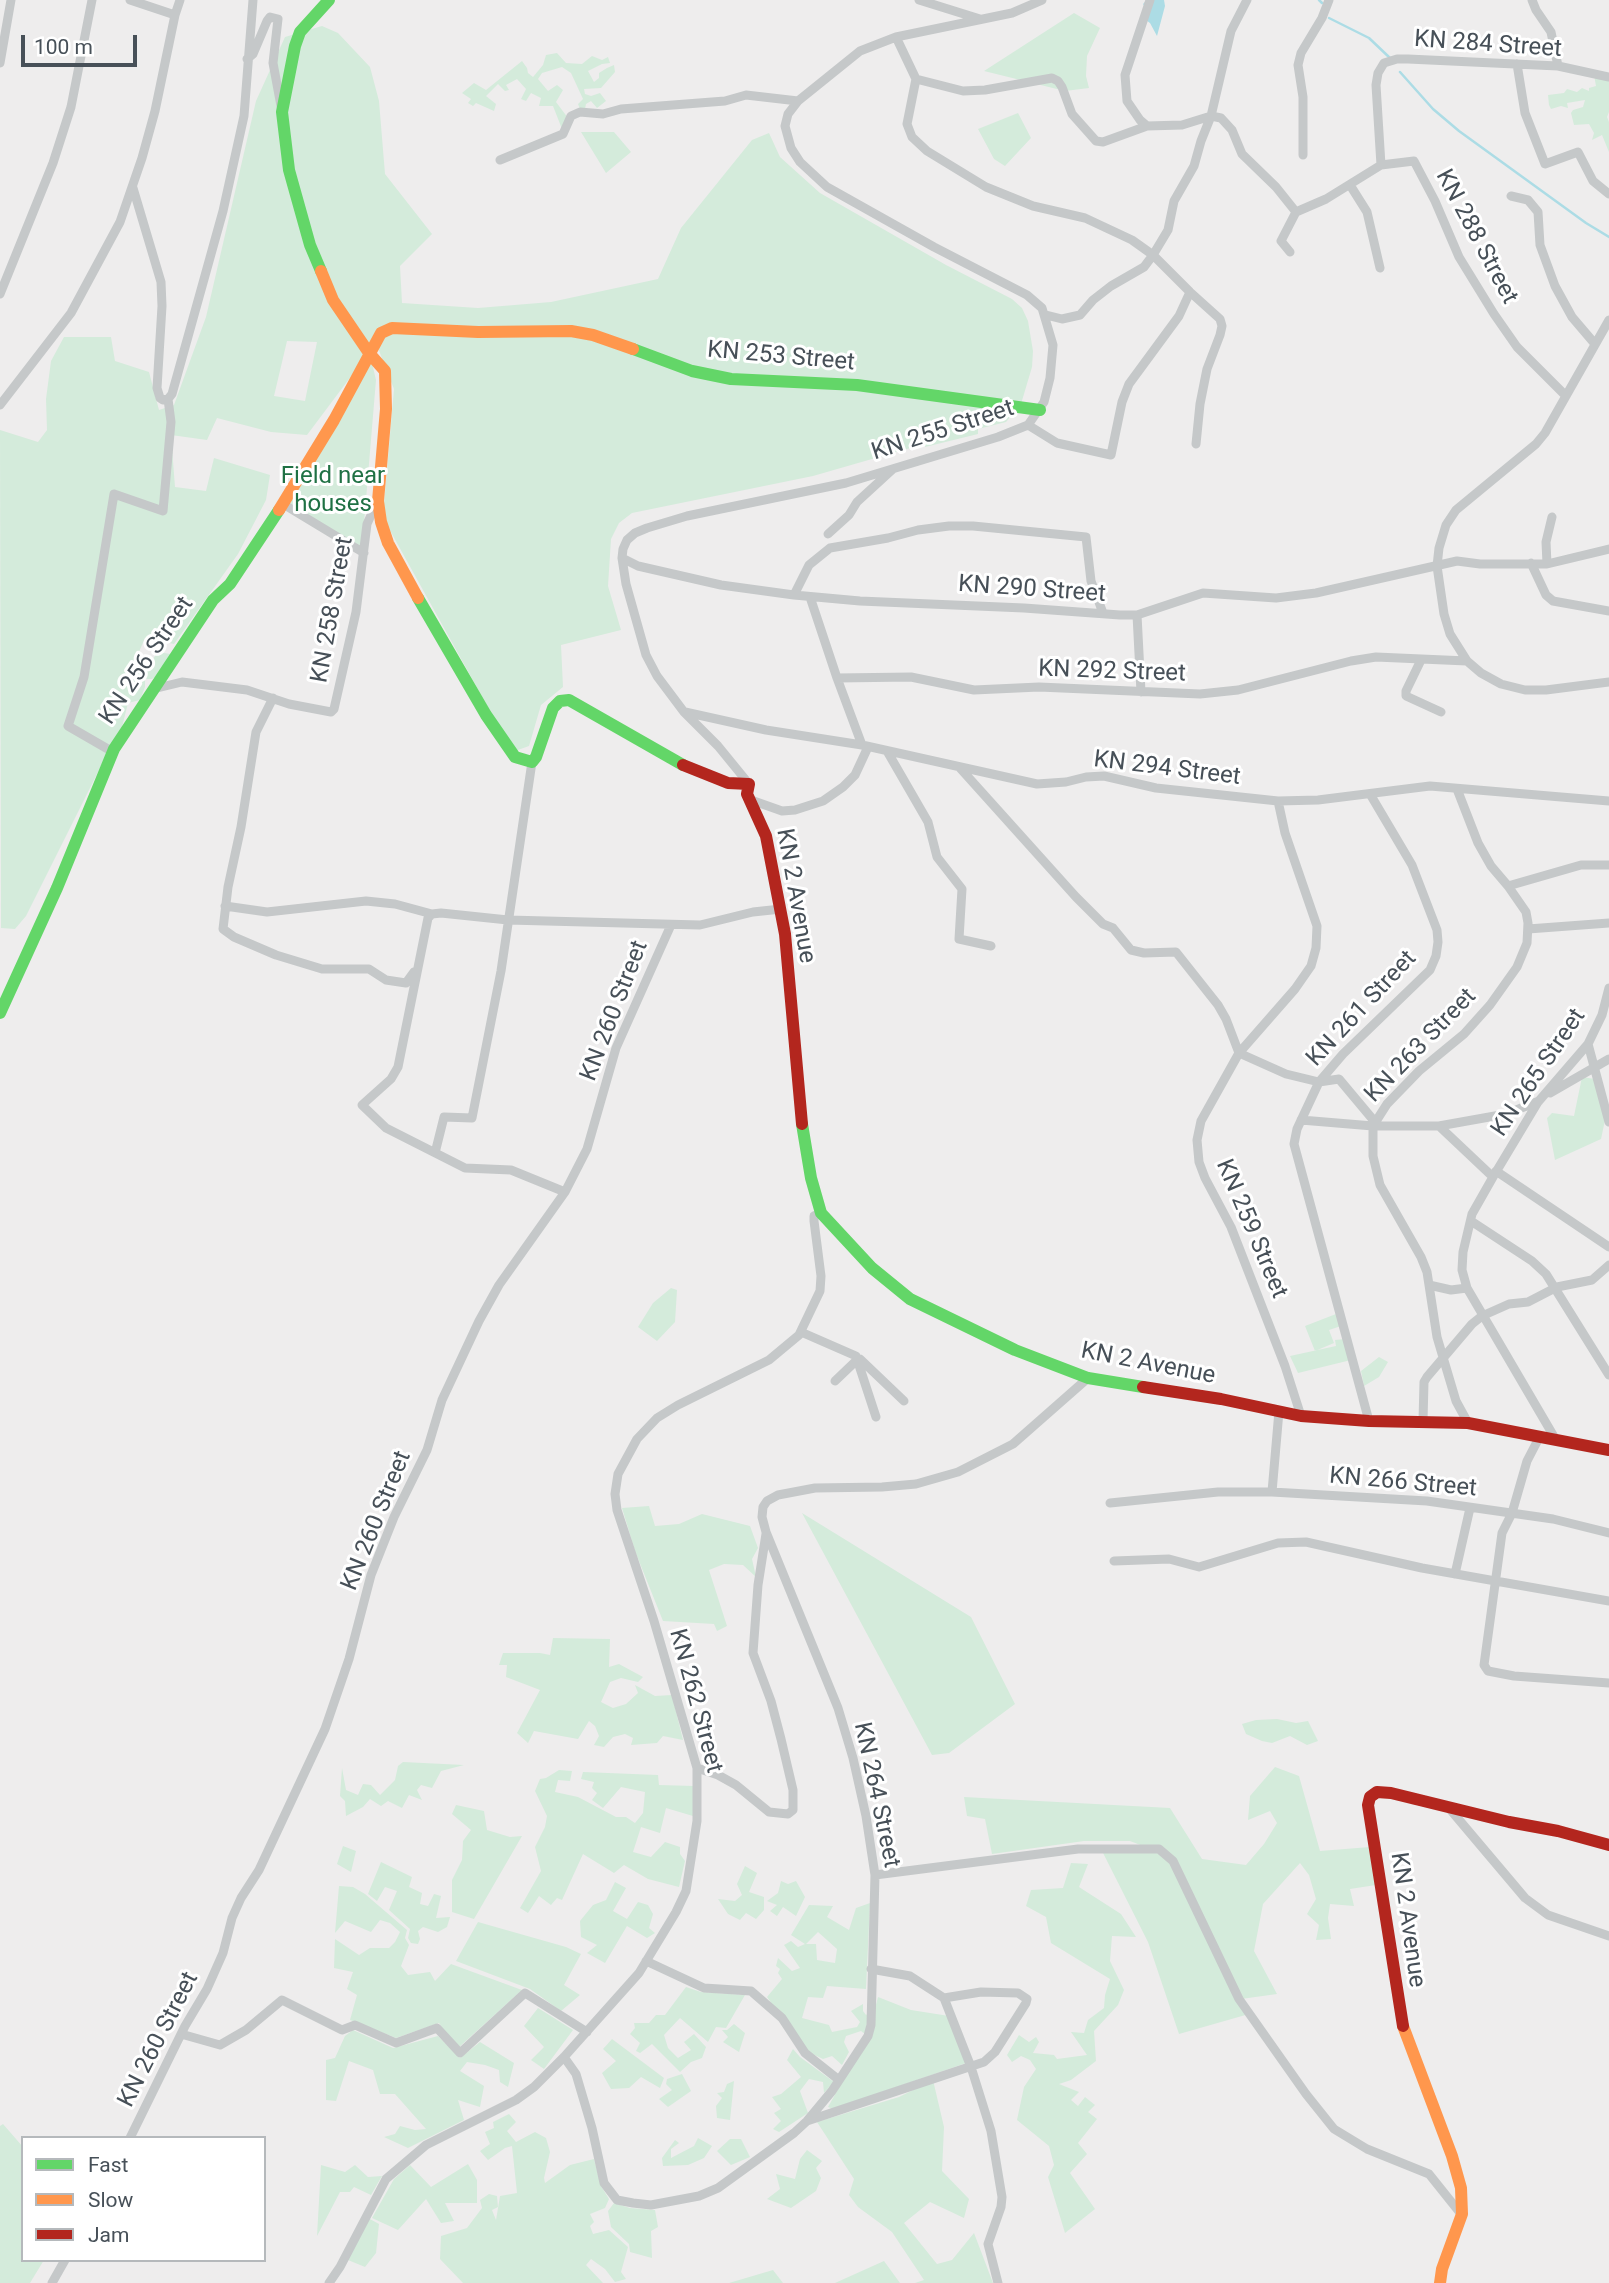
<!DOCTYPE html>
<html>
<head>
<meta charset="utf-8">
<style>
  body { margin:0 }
  #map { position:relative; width:1609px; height:2283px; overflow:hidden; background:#eeeded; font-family:Roboto,sans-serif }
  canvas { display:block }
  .legend { position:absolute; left:21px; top:2136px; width:245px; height:126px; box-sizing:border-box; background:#fff; border:2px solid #b5b9bc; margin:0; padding:9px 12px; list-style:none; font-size:21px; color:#475058 }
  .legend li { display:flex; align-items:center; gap:14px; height:35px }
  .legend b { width:35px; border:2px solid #b5b9bc }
  .scale { position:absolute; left:21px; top:35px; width:116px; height:32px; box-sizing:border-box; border:4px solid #475058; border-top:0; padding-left:9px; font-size:21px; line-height:24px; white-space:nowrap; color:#475058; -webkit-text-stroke:5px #fff; paint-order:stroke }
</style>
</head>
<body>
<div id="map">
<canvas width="1609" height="2283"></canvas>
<ul class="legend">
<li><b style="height:9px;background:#63d668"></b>Fast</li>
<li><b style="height:9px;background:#ff974d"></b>Slow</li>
<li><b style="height:9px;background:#b3261e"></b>Jam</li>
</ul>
<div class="scale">100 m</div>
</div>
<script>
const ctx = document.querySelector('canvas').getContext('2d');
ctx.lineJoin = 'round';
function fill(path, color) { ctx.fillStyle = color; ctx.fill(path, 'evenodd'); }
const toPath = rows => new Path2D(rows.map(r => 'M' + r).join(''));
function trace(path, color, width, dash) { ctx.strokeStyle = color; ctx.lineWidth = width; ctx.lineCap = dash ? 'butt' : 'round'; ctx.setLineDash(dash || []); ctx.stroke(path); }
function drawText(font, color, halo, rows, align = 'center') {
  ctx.font = font + ' Roboto,sans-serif'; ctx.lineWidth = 6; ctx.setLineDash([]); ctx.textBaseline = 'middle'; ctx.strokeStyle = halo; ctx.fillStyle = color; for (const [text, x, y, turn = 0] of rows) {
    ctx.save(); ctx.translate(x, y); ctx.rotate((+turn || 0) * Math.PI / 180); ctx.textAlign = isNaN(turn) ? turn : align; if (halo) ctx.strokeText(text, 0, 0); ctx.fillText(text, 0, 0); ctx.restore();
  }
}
const green = toPath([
  [1074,13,1100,28,1087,56,1086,76,1089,88,1065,91,984,71],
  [322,26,338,33,370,67,379,101,385,174,432,234,400,266,402,303,478,308,551,302,658,279,681,228,752,140,769,133,780,157,820,193,946,265,1012,299,1022,308,1028,321,1033,351,1032,367,1021,404,1006,422,978,429,978,434,925,447,924,444,813,476,632,513,619,523,611,539,608,586,621,630,561,645,563,687,541,705,529,746,515,751,501,731,387,525,384,504,394,389,376,343,307,435,271,432,217,418,207,440,171,435,175,487,206,491,214,458,270,475,266,500,238,554,174,644,145,638,135,661,150,665,157,652,171,654,159,674,152,679,145,679,145,687,140,700,128,703,121,731,104,760,26,916,15,929,1,928,0,430,38,442,47,430,46,399,51,361,64,337,111,337,115,361,149,372,159,410,174,405,206,317,256,101,285,37],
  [287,341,317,342,305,401,274,396],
  [557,53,566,63,582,64,592,56,602,60,608,57,610,63,602,64,588,71,594,82,599,78,599,73,607,68,614,65,615,72,601,88,584,89,585,94,591,96,600,93,606,101,597,108,591,101,586,104,585,109,580,109,578,104,583,99,571,73,562,67,542,73,538,79,548,91,557,85,563,90,556,102,571,122,562,129,553,106,539,106,541,98,531,93,526,101,521,99,526,89,517,79,506,85,509,90,505,91,498,84,486,96,496,104,494,111,476,103,473,106,468,103,471,99,462,93,474,83,486,90,522,61,527,68,528,73,533,77,543,65,546,55],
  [1594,75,1609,79,1609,112,1607,117,1609,122,1609,152,1602,135,1592,140,1594,133,1589,124,1574,125,1571,113,1573,110,1583,107,1585,100,1567,103,1568,108,1561,106,1551,109,1549,105,1548,95,1564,93,1567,89,1577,92,1582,88,1589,91,1589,88,1596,86],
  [1018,113,1031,138,1005,166,994,159,978,129],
  [581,132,614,132,631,152,606,173],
  [372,363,376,380,362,547,287,504,365,369],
  [1582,1077,1595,1079,1605,1120,1601,1139,1555,1160,1547,1118,1552,1113,1574,1116],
  [671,1288,677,1290,675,1322,657,1341,638,1327,653,1303],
  [1336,1314,1341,1326,1329,1330,1334,1343,1315,1351,1305,1326],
  [1345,1339,1351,1360,1298,1373,1290,1356,1336,1346,1335,1340],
  [1379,1357,1388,1362,1379,1377,1364,1386,1361,1371],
  [649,1506,655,1526,679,1524,702,1514,750,1526,758,1548,752,1559,756,1577,743,1565,724,1564,709,1570,727,1626,717,1631,714,1624,663,1621,635,1551,622,1508],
  [802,1513,971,1617,1015,1704,949,1753,932,1755],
  [553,1638,610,1639,609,1667,619,1664,643,1677,638,1682,621,1678,610,1682,601,1702,613,1708,626,1704,638,1693,635,1685,655,1696,672,1695,683,1740,663,1736,657,1743,631,1745,633,1738,625,1734,613,1737,604,1747,594,1745,599,1736,595,1726,589,1721,578,1739,534,1731,528,1743,517,1733,540,1690,506,1677,507,1665,499,1665,503,1653,540,1653,550,1655],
  [1277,1719,1296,1723,1308,1721,1318,1741,1307,1745,1290,1736,1272,1743,1262,1741,1246,1734,1242,1724,1256,1720],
  [403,1762,464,1765,441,1771,432,1788,421,1785,417,1790,422,1800,409,1795,402,1808,388,1801,381,1806,370,1799,363,1807,346,1816,345,1801,340,1796,342,1768,346,1790,358,1795,363,1784,371,1785,380,1795,395,1780,398,1766],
  [1275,1767,1299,1776,1320,1851,1370,1847,1376,1885,1350,1889,1354,1906,1330,1904,1328,1918,1331,1939,1316,1940,1319,1925,1307,1914,1316,1899,1309,1875,1300,1863,1263,1904,1254,1951,1277,1994,1241,1999,1249,2014,1179,2034,1148,1942,1101,1849,1161,1853,1130,1841,1084,1841,992,1854,985,1819,967,1816,964,1797,1170,1808,1202,1859,1246,1865,1264,1844,1277,1823,1270,1811,1248,1820,1250,1796],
  [559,1770,572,1771,570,1781,558,1780,555,1792,578,1797,616,1817,626,1817,635,1823,643,1813,645,1792,621,1787,603,1808,592,1800,597,1793,592,1788,594,1782,581,1779,583,1772,658,1775,659,1785,694,1786,693,1816,666,1808,660,1833,641,1827,633,1852,651,1857,665,1842,680,1847,680,1854,685,1861,679,1887,648,1879,624,1865,614,1873,583,1854,562,1900,557,1898,551,1905,539,1896,528,1913,520,1908,541,1871,535,1847,545,1827,547,1816,535,1791,540,1779,546,1778],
  [456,1805,484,1811,487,1830,510,1837,522,1836,474,1919,452,1912,452,1880,462,1860,463,1841,471,1830,452,1814],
  [343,1846,356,1851,351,1872,337,1864],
  [381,1862,412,1877,409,1887,422,1893,420,1904,428,1906,434,1894,441,1896,436,1918,450,1917,447,1927,438,1932,423,1927,418,1931,420,1939,418,1944,411,1943,408,1938,410,1929,389,1910,397,1891,385,1887,377,1901,368,1894],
  [1071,1863,1088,1864,1079,1887,1121,1914,1136,1937,1112,1936,1110,1961,1124,1990,1118,2005,1094,2031,1096,2061,1071,2080,1059,2084,1079,2092,1071,2100,1078,2106,1085,2097,1095,2105,1088,2112,1097,2119,1078,2143,1087,2154,1070,2173,1095,2209,1065,2233,1048,2177,1054,2165,1049,2146,1017,2120,1024,2087,1036,2069,1030,2060,1021,2056,1012,2062,1007,2055,1019,2035,1029,2042,1036,2037,1039,2042,1033,2053,1054,2055,1057,2059,1087,2055,1071,2032,1084,2033,1088,2020,1104,2008,1105,1995,1110,1979,1051,1943,1046,1917,1026,1906,1031,1890,1063,1888],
  [745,1866,757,1873,749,1892,764,1897,764,1910,756,1919,746,1913,740,1920,728,1914,718,1899,735,1901,742,1895,737,1884],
  [781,1881,788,1884,796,1881,805,1897,796,1916,783,1907,777,1916,770,1911,777,1905,767,1901,778,1893],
  [615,1882,626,1888,613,1911,627,1919,638,1902,648,1905,653,1914,649,1928,655,1933,647,1938,627,1926,605,1963,587,1953,597,1945,581,1937,580,1921,593,1905,606,1900],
  [339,1886,353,1887,365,1894,407,1930,405,1938,409,1945,401,1966,408,1975,430,1972,435,1981,451,1964,522,1990,457,2049,439,2023,396,2038,350,2020,357,1995,347,1989,353,1972,334,1968,335,1939,359,1955,370,1948,389,1948,395,1942,400,1932,390,1923,380,1920,371,1932,345,1921,335,1933],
  [870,1903,866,1989,827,1986,823,1998,808,1997,802,2018,829,2025,832,2032,857,2027,860,2022,851,2011,863,2004,863,2011,866,2015,869,2013,865,2034,861,2031,846,2036,844,2042,849,2052,842,2065,832,2056,823,2059,806,2051,767,1997,782,1979,778,1973,780,1969,776,1966,778,1958,792,1971,800,1968,784,1945,791,1941,798,1947,805,1944,791,1935,809,1905,833,1906,827,1917,849,1930,856,1908],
  [818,1932,837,1949,835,1963,817,1960,816,1944,806,1944],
  [478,1922,566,1947,581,1954,564,1985,580,1995,561,2011,530,1989,456,1961],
  [686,1987,701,1992,745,1995,726,2028,716,2027,708,2042,680,2018,664,2035,668,2048,678,2058,691,2050,684,2042,694,2034,706,2047,702,2058,691,2062,680,2072,652,2044,640,2053,636,2051,640,2043,630,2034,635,2028,634,2023,649,2023,656,2015,665,2015],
  [878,1997,911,2010,949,2016,969,2062,833,2109,828,2107,868,2036],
  [538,2008,573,2030,544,2069,531,2060,544,2047,524,2026],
  [734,2024,745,2033,739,2052,723,2042,728,2037,722,2030,727,2030],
  [353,2030,393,2048,438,2036,460,2058,480,2042,514,2063,508,2087,500,2082,499,2070,485,2065,467,2062,460,2071,484,2086,480,2107,458,2100,464,2120,408,2148,384,2137,395,2134,400,2126,415,2130,426,2129,395,2094,380,2094,373,2070,349,2061,336,2101,326,2100,326,2060,335,2058,345,2036],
  [612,2039,664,2078,660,2088,641,2077,629,2088,611,2089,602,2073,616,2061,603,2049],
  [793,2049,800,2057,834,2082,824,2093,823,2082,809,2079,800,2091,808,2113,779,2132,773,2129,781,2121,774,2113,781,2109,772,2097,781,2094,801,2077,787,2060],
  [682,2074,691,2091,668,2107,659,2099,672,2090,666,2084,667,2079],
  [933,2080,944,2127,942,2171,969,2199,964,2218,930,2202,904,2223,937,2264,952,2260,974,2233,993,2283,915,2283,924,2280,892,2232,858,2207,849,2195,854,2179,817,2122,899,2097],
  [734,2081,730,2120,717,2118,716,2106,722,2098,717,2093,724,2092,727,2084],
  [509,2114,516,2122,507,2131,516,2142,535,2132,546,2138,550,2152,544,2178,545,2183,570,2165,594,2159,601,2186,609,2199,605,2208,590,2214,594,2222,590,2226,593,2234,609,2230,628,2247,621,2272,626,2279,615,2282,605,2269,591,2259,586,2265,603,2283,463,2283,440,2259,441,2236,467,2228,482,2208,480,2200,489,2194,497,2196,498,2207,492,2210,496,2220,500,2196,517,2193,512,2146,505,2148,488,2160,480,2151,490,2144,485,2132,494,2128,493,2122],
  [3,2124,23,2147,23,2260,44,2260,30,2283,0,2283,0,2126],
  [698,2138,712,2146,704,2158,688,2165,663,2166,662,2158,675,2140,679,2143,671,2149,671,2158,694,2146],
  [730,2139,741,2139,750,2157,731,2165,717,2151],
  [807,2150,822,2161,816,2168,821,2178,816,2191,791,2208,767,2199,780,2189,776,2174,795,2179,800,2159],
  [468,2164,477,2180,477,2203,445,2203,454,2221,441,2223,426,2199,398,2230,372,2218,394,2179,410,2165,431,2187],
  [321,2165,345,2172,355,2165,368,2177,382,2176,371,2195,354,2187,350,2192,340,2192,317,2236],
  [614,2203,630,2208,655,2210,658,2227,651,2231,652,2258,630,2252,629,2244,611,2227,608,2211],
  [368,2218,379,2224,376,2253,365,2267,348,2260],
  [884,2261,900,2283,834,2283,835,2283],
  [773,2270,783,2283,729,2283]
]);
const water = toPath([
  [1147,0,1164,0,1165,6,1157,36,1150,23,1143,18,1145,7,1143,4]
]);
const stream = toPath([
  [1319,0,1322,3],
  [1329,18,1369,38,1390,58],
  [1400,72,1433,109,1459,131,1586,223,1609,237]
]);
const street = toPath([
  [130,0,175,15],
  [919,0,980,19],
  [1150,0,1125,75,1127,101,1140,120,1147,126,1182,125,1211,116,1221,118,1232,130,1242,154,1276,187,1296,212,1326,199,1381,165,1414,161,1435,201,1459,257,1494,314,1517,347,1565,395],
  [1532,0,1536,10,1551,32,1558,66],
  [896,37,916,79,907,124,912,137,927,151,986,187,1033,206,1085,218,1132,240,1153,255,1190,292,1220,319,1222,326,1220,335,1207,369,1200,404,1196,444],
  [247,59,253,54,267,21,270,17,278,19,273,63,281,106],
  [0,63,11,0],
  [1517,64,1525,113,1545,164,1578,152,1593,181,1609,194],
  [916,79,963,91,985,90,1052,78,1058,81,1062,87,1072,114,1096,141,1103,142,1147,126],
  [1303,155,1303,97,1298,65,1301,53,1322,18,1329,0],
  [500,160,563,134,571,116,580,112,603,114,621,109,725,101,746,95,798,101],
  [1381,165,1376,85,1378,73,1384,63,1397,59,1408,59,1558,66,1609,77],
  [1350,185,1367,212,1380,268],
  [133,188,161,282,162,306,157,388,160,398,163,400,168,399,172,394,223,211,244,116,253,0],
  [1511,196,1528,200,1538,212,1540,245,1555,286,1572,317,1595,344],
  [1290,252,1281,241,1296,212],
  [0,294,53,163,71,107,92,0],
  [1046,315,1062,319,1080,315,1093,300,1111,286,1144,267,1153,255,1168,230,1174,201,1194,166,1201,141,1211,116,1231,31,1247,0],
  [1609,320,1545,433,1536,444,1456,510,1446,525,1439,548,1437,566,1444,614,1450,634,1467,661,1481,673,1501,684,1525,690,1546,690,1609,682],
  [0,405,71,313,120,222,142,158,155,111,175,15,180,0],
  [1028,425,1057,443,1111,455,1122,402,1129,384,1179,316,1190,292],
  [283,504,364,553],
  [828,534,849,515,857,502,893,469],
  [622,558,638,566,721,585,794,595,860,601,1024,608,1120,615,1137,615,1203,593,1276,598,1316,593,1457,561,1480,564,1547,564,1609,549],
  [1531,563,1546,595,1553,601,1609,611],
  [1547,564,1546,542,1552,517],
  [794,595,809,565,830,548,888,538,918,530,949,526,973,526,1086,537,1091,581,1103,613],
  [810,597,837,678,911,677,974,690,1039,687,1200,694,1238,690,1351,661,1376,657,1467,661],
  [1137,615,1141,692],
  [1421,660,1406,691,1406,696,1441,712],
  [837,678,862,745],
  [153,689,182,682,247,690,289,704,331,712,334,709,356,612,367,524,377,502],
  [273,698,256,732,241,827,228,887,223,929,234,937,276,955,322,969,369,969,386,980,406,983,414,972],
  [685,712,766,730,862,745,1037,784,1066,782,1086,777,1104,776,1156,788,1278,801,1318,800,1430,786,1609,801],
  [887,751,928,822,937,857,962,889,959,939,991,946],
  [113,752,68,726,84,677,114,494,163,511,171,422,168,399],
  [960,768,1076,897,1103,924,1113,928,1131,950,1144,953,1176,952,1218,1005,1226,1019,1239,1053,1286,1074,1319,1082,1339,1079,1375,1122],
  [749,784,718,746,684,712,657,676,646,655,626,584,622,558,623,549,627,540,635,533,647,528,687,516,846,483,998,437,1028,425,1044,402,1050,378,1053,345,1042,308,1027,295,934,247,827,187,800,162,791,148,785,126,788,114,798,101,860,51,896,37,1012,13,1042,0],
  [1457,789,1478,843,1491,866,1508,886,1526,912,1528,923,1527,943,1517,967,1490,1005,1464,1034,1419,1071,1387,1104,1373,1126,1373,1156,1380,1185,1421,1257,1427,1272,1437,1337,1456,1401,1468,1423],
  [751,800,782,811,795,810,823,801,843,787,855,775,868,747],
  [1278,801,1285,833,1317,926,1316,948,1311,966,1295,989,1239,1053,1201,1121,1197,1140,1199,1162,1205,1178,1231,1227,1285,1366,1301,1416],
  [1508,886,1581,865,1609,865],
  [225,906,267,912,366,901,395,904,432,914],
  [1528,929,1609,923],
  [1588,1044,1609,1122],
  [1550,1093,1609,1059],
  [1301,1120,1373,1126,1439,1126,1506,1114,1539,1101],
  [1439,1126,1493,1177],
  [435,1153,444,1117,472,1118,501,971,532,762],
  [1496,1171,1609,1247],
  [565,1192,511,1170,465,1168,386,1128,362,1105,391,1079,398,1067,428,918,432,914,441,913,508,920,700,925,753,912,781,909],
  [1471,1221,1532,1261,1546,1274,1609,1375],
  [1429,1285,1451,1290,1467,1288],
  [801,1332,856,1356,876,1417],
  [860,1359,904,1401],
  [835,1381,858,1359],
  [1279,1411,1272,1492,1427,1501,1553,1519,1609,1533],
  [1369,1421,1294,1144,1297,1129,1319,1082,1343,1054,1430,970,1436,956,1438,942,1437,930,1412,865,1370,794],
  [1423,1421,1424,1382,1427,1377,1472,1324,1482,1316,1509,1304,1528,1302,1557,1287,1592,1280,1609,1265],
  [1540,1436,1527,1461,1512,1513,1502,1533,1484,1665,1488,1671,1514,1676,1609,1683],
  [1556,1440,1467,1288,1462,1270,1463,1252,1472,1214,1493,1177,1538,1102,1588,1044,1602,1015,1609,988],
  [1110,1503,1218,1492,1272,1492],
  [1114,1561,1169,1559,1199,1567,1278,1543,1306,1542,1422,1568,1609,1601],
  [1455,1574,1470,1508],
  [697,1768,718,1775,736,1785,769,1812,788,1814,793,1810,793,1790,781,1739,771,1701,753,1653,758,1585,766,1534],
  [1449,1808,1525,1898,1548,1915,1609,1936],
  [875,1875,1078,1849,1159,1849,1173,1861,1239,1999,1306,2094,1334,2129,1367,2149,1429,2174,1461,2214],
  [646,1961,704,1988,751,1991,782,2018,805,2053,839,2080],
  [944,1998,971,2067,991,2131,1002,2197,1001,2207,988,2244,998,2283],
  [181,2034,220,2045,246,2030,282,2000,342,2030,355,2025,396,2043,437,2028,460,2053,525,1993,587,2032],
  [564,2057,576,2074,592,2128,604,2183,617,2200,633,2203,651,2205,699,2196,718,2188,794,2133,807,2121,832,2091,868,2036,871,2025,875,1875,866,1816,853,1758,838,1708,766,1532,762,1517,763,1507,767,1501,778,1495,815,1488,882,1487,916,1484,958,1472,1013,1444,1088,1378],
  [807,2121,984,2062,995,2052,1026,2003,1027,1999,1018,1993,981,1992,944,1998,910,1976,871,1969],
  [130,2138,185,2026,207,1989,223,1953,232,1918,241,1898,259,1870,325,1729,349,1659,371,1575,394,1517,427,1450,442,1400,479,1321,499,1285,565,1192,587,1149,616,1048,671,925],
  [52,2283,65,2260],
  [329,2283,340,2267,386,2179,426,2145,516,2100,534,2087,564,2057,639,1973,676,1912,686,1891,697,1821,697,1768,654,1621,617,1510,615,1494,618,1474,637,1439,657,1418,678,1405,769,1360,799,1335,820,1291,821,1276,814,1221,814,1216,821,1213]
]);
const fast = toPath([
  [321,271,310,245,289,170,282,112,295,46,300,32,329,0],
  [633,349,692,371,731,379,857,385,1040,410],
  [418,598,486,715,515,757,532,762,536,757,553,708,560,701,569,700,683,765],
  [0,1013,57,888,114,749,213,600,230,584,279,510],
  [802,1124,811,1178,821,1213,872,1268,910,1299,1015,1350,1088,1378,1143,1387]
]);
const slow = toPath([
  [321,271,333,300,369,353,385,371,386,409,378,501,381,522,388,543,418,598],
  [279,510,334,420,381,333,392,328,478,332,571,331,593,335,633,349],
  [1403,2026,1452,2156,1461,2188,1462,2214,1442,2269,1440,2283]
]);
const jam = toPath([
  [683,765,728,783,749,784,747,794,766,836,785,934,802,1124],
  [1143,1387,1221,1399,1301,1416,1369,1421,1468,1423,1609,1450],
  [1403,2026,1368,1805,1370,1797,1377,1792,1391,1793,1509,1822,1558,1831,1609,1845]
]);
const streetNames = [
  ["KN 284 Street",1488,45,4],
  ["KN 288 Street",1476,237,62],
  ["KN 253 Street",781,357,5],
  ["KN 255 Street",943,431,-18],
  ["KN 290 Street",1032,590,4],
  ["KN 258 Street",333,610,-80],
  ["KN 256 Street",147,661,-56],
  ["KN 292 Street",1112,672,2],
  ["KN 294 Street",1167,769,7],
  ["KN 2 Avenue",795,896,80],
  ["KN 261 Street",1362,1009,-47],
  ["KN 260 Street",615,1011,-69],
  ["KN 263 Street",1421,1046,-46],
  ["KN 265 Street",1539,1073,-56],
  ["KN 259 Street",1251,1229,67],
  ["KN 2 Avenue",1148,1364,11],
  ["KN 266 Street",1403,1483,5],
  ["KN 260 Street",377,1521,-68],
  ["KN 262 Street",695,1701,75],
  ["KN 264 Street",876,1795,78],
  ["KN 2 Avenue",1407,1920,82],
  ["KN 260 Street",159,2040,-63]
];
const parkNames = [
  ["Field near",333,477],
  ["houses",333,505]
];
fill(green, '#d4ebdb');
fill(water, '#acdce5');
trace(stream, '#acdce5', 2.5);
trace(street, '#c5c8c9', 9);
trace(fast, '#63d668', 12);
trace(slow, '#ff974d', 12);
trace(jam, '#b3261e', 12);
drawText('24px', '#475058', '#fff', streetNames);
drawText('24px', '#1f7144', '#fff', parkNames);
</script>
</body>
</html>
